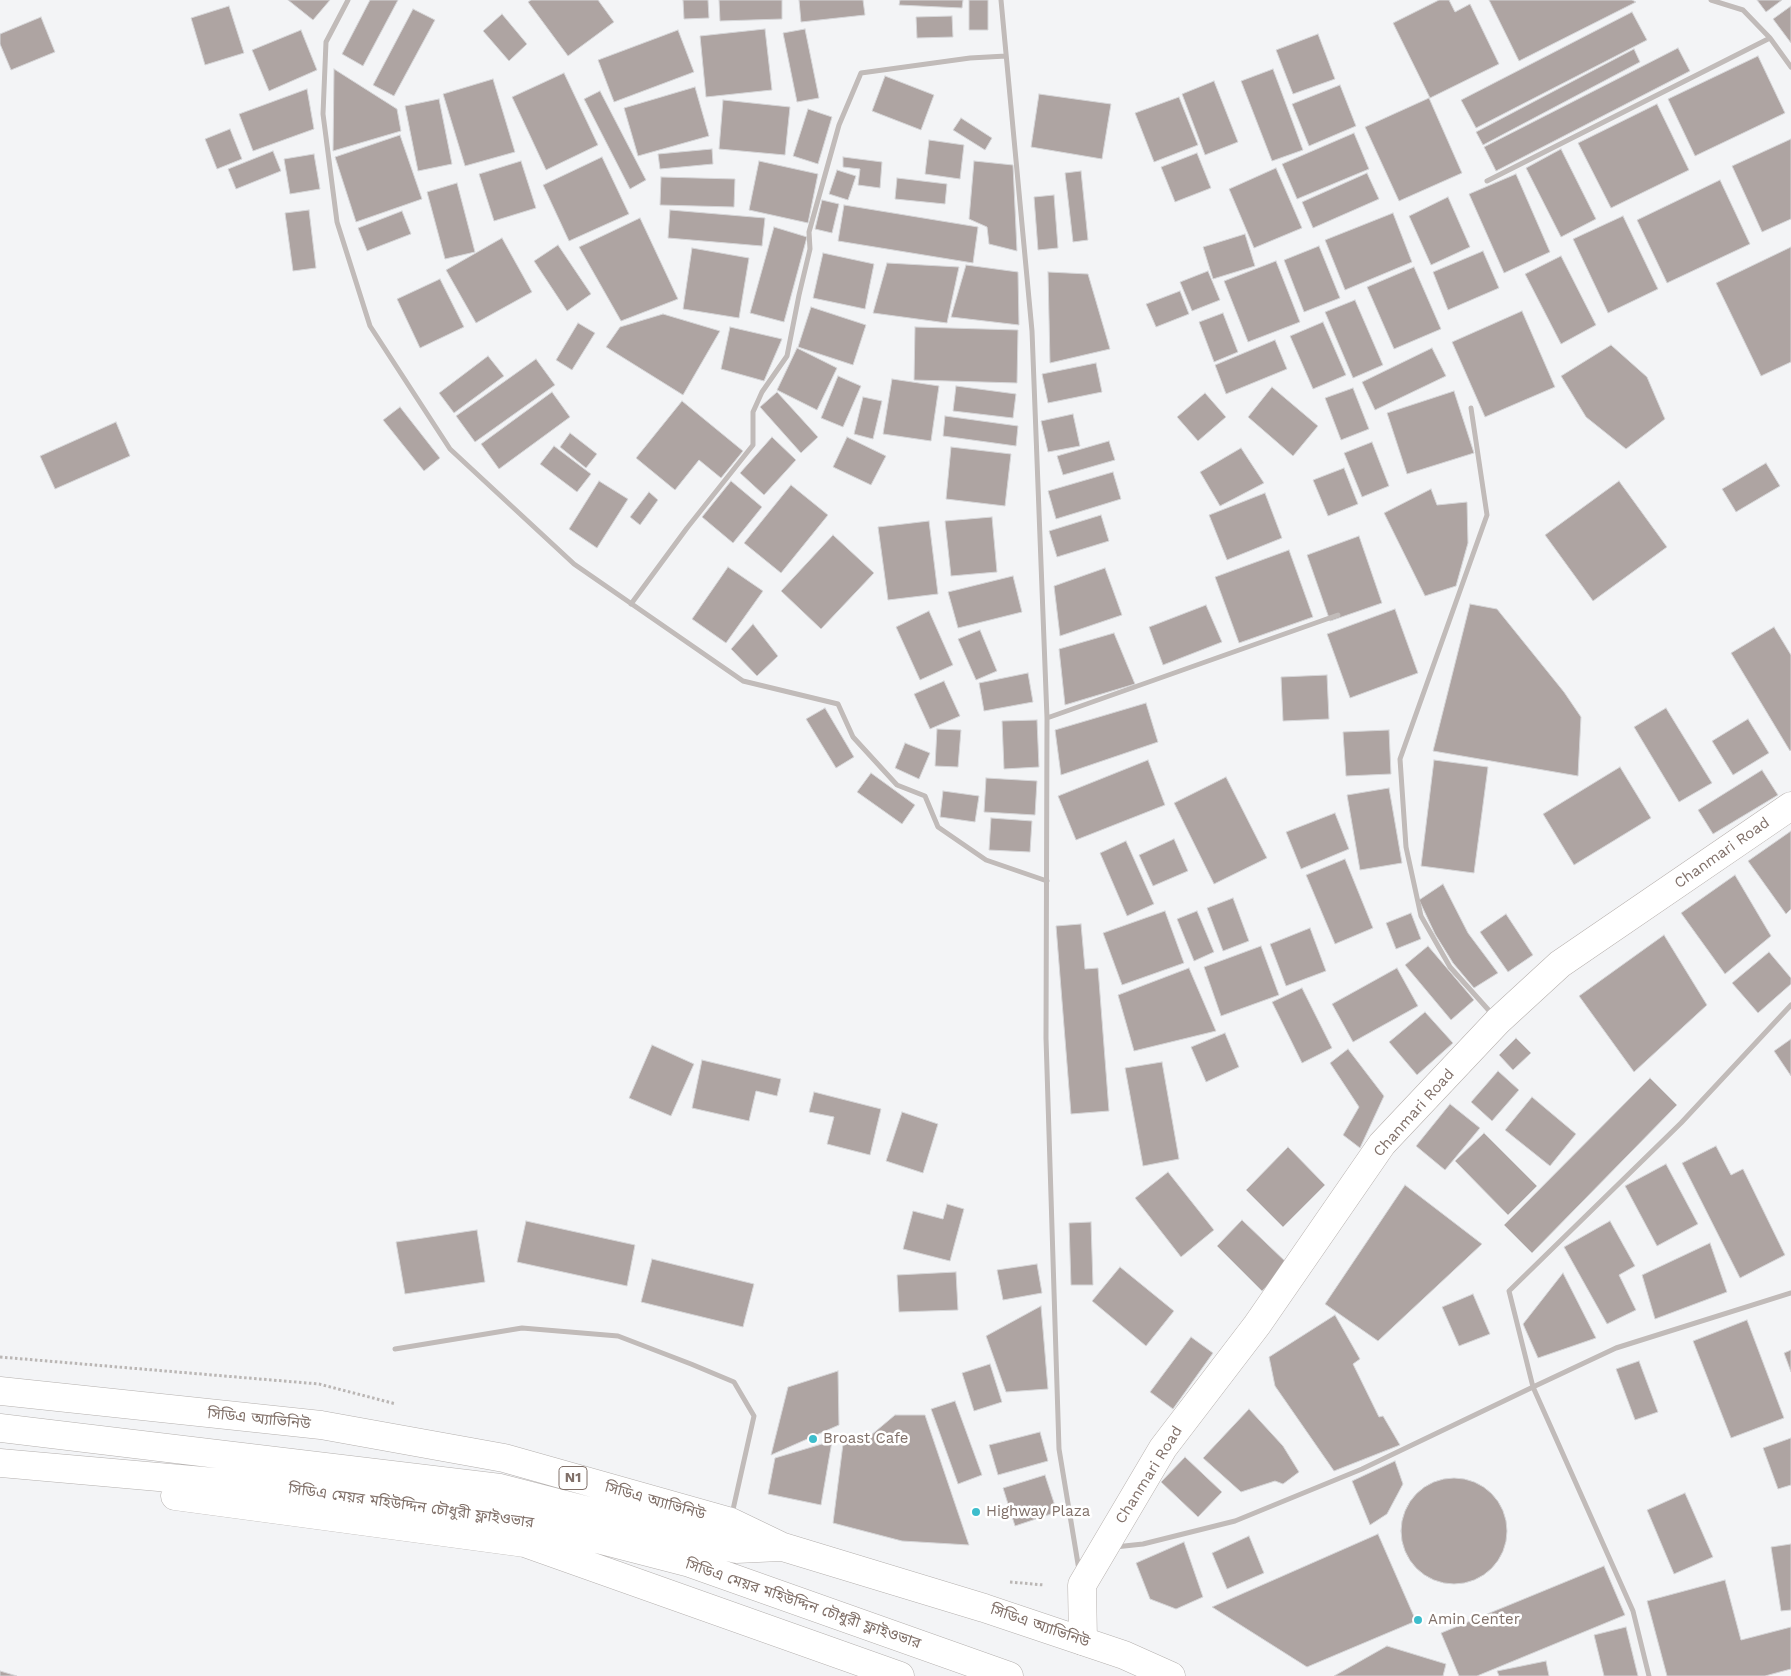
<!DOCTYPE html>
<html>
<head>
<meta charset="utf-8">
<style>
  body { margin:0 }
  canvas { display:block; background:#f3f4f6 }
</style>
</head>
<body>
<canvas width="1791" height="1676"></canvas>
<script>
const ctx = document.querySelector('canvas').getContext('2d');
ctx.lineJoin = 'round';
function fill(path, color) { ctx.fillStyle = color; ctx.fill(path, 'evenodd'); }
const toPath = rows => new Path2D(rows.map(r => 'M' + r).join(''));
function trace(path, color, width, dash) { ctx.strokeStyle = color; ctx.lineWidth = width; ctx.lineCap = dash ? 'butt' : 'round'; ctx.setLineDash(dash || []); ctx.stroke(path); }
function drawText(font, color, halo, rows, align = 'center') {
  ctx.font = font + ' "Work Sans","Noto Sans Bengali",sans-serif'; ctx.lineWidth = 5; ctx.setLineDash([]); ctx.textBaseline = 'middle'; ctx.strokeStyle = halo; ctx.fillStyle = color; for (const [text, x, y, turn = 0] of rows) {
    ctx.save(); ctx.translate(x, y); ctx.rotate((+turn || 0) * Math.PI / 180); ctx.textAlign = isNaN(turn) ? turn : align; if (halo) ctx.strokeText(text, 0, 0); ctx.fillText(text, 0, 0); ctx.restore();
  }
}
const building = toPath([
  [288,0,330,0,313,20,288,0],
  [370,0,398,0,363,66,342,54,370,0],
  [531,0,598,0,614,22,568,56,528,2,531,0],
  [683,0,708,0,709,18,684,19,683,0],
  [719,0,782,0,782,19,720,21,719,0],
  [799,0,863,0,865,15,801,22,799,0],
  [900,0,963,0,962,8,899,5,900,0],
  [969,0,988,0,988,30,969,30,969,0],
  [1439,0,1449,0,1455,12,1470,4,1499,64,1430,98,1393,23,1439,0],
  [1489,0,1632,0,1636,2,1519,61,1489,0],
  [1757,0,1782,0,1766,12,1757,0],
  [229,6,244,53,205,65,191,18,229,6],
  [1791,6,1791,43,1773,19,1791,6],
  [413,9,435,20,394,96,373,85,413,9],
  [1632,12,1647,40,1476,128,1461,100,1632,12],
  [502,14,527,44,509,61,483,31,502,14],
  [952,16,953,37,917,38,916,17,952,16],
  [41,17,55,52,11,70,0,44,0,34,41,17],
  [765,29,772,90,706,97,700,36,765,29],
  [805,29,819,98,797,102,783,33,805,29],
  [301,30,317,70,269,91,252,50,301,30],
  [678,30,694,72,614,102,598,60,678,30],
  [1318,34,1335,79,1293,94,1276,50,1318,34],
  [1678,48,1690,71,1496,171,1484,147,1678,48],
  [1634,49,1640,62,1483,145,1476,132,1634,49],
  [1758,56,1785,113,1695,156,1668,99,1758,56],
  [334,69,397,109,401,131,333,151,334,69],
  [1273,69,1303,150,1272,161,1241,81,1273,69],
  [564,73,598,145,546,170,512,97,564,73],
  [885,76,934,95,921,130,872,111,885,76],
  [493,79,515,152,465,166,443,94,493,79],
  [1214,81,1238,142,1205,155,1182,94,1214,81],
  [1340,85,1356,126,1309,146,1292,104,1340,85],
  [695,87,709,136,638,156,624,108,695,87],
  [307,89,314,129,253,151,239,114,307,89],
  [600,91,646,180,630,189,584,99,600,91],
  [1039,94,1111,104,1102,159,1031,147,1039,94],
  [1179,97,1198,145,1154,162,1135,113,1179,97],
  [1429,98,1462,173,1399,201,1365,127,1429,98],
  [439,99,452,164,418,171,405,106,439,99],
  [723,100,790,107,785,155,719,149,723,100],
  [1657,104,1689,170,1611,208,1578,143,1657,104],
  [808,109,832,117,818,164,793,156,808,109],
  [961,118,992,138,985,150,953,130,961,118],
  [230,129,242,159,217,169,205,139,230,129],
  [1354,133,1369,169,1297,199,1282,164,1354,133],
  [400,135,422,199,356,222,335,157,400,135],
  [1791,139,1791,219,1762,232,1732,166,1791,139],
  [929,140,964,145,960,179,925,174,929,140],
  [712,149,713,164,660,169,658,154,712,149],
  [1561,149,1596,219,1561,237,1526,168,1561,149],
  [273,151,281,171,236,189,228,169,273,151],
  [1197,153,1211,188,1175,202,1161,167,1197,153],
  [314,154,320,189,290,194,284,159,314,154],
  [602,157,629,214,569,241,543,185,602,157],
  [843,157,882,162,880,188,858,185,860,169,843,167,843,157],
  [521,161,536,208,494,221,479,174,521,161],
  [759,161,818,174,808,223,749,210,759,161],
  [974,161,1013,165,1017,251,989,244,987,227,969,219,974,161],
  [1276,168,1302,228,1254,248,1229,189,1276,168],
  [837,170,856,176,848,200,829,194,837,170],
  [1081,171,1088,240,1073,242,1065,173,1081,171],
  [1367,173,1379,199,1313,228,1302,202,1367,173],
  [1516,174,1550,252,1504,273,1469,194,1516,174],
  [661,177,735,179,734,207,660,205,661,177],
  [897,178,947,184,945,204,895,199,897,178],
  [1720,180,1750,244,1667,283,1637,220,1720,180],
  [457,183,475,252,445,259,427,192,457,183],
  [1054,195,1058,248,1038,250,1034,197,1054,195],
  [1448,197,1470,247,1431,265,1409,216,1448,197],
  [822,200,839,204,832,233,815,229,822,200],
  [844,205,978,227,973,263,838,241,844,205],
  [309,210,316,268,293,271,285,213,309,210],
  [670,210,765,218,762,246,668,238,670,210],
  [402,211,411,234,367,251,358,228,402,211],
  [1393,213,1412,262,1345,290,1325,240,1393,213],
  [1623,216,1658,289,1608,313,1573,239,1623,216],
  [640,218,678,299,621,321,579,247,640,218],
  [774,227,807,237,784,322,750,313,774,227],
  [1245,234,1255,266,1213,279,1203,247,1245,234],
  [502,238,532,292,476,323,446,270,502,238],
  [558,245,591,294,567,311,534,261,558,245],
  [1319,246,1340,298,1304,312,1284,260,1319,246],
  [1791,247,1791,362,1761,376,1716,283,1791,247],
  [692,248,749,258,739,318,683,309,692,248],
  [1483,251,1499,288,1448,310,1433,272,1483,251],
  [823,253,874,264,865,309,813,298,823,253],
  [1561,256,1596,325,1561,344,1525,274,1561,256],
  [1276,261,1300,322,1248,342,1224,281,1276,261],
  [887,263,959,267,947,323,873,313,887,263],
  [966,265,1018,272,1019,325,951,317,966,265],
  [1414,267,1441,329,1394,349,1367,287,1414,267],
  [1208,271,1220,300,1192,311,1180,282,1208,271],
  [1048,272,1088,274,1110,349,1050,363,1048,272],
  [440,279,464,327,420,348,397,299,440,279],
  [1180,291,1189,314,1156,327,1146,304,1180,291],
  [1355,300,1383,365,1353,378,1325,312,1355,300],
  [811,307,866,325,853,365,798,347,811,307],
  [1522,311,1555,387,1485,417,1452,342,1522,311],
  [1223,313,1238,352,1214,362,1199,322,1223,313],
  [663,314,720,331,683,395,606,347,620,327,663,314],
  [1323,322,1346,375,1313,389,1290,336,1323,322],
  [578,323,595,333,572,370,556,360,578,323],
  [730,327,782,339,764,381,721,369,730,327],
  [915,327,1018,330,1017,383,914,380,915,327],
  [1275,340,1287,369,1226,394,1215,365,1275,340],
  [1611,345,1647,377,1665,419,1626,449,1586,417,1561,376,1611,345],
  [797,348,837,368,817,410,777,390,797,348],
  [1432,348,1446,376,1375,410,1362,382,1432,348],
  [488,356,504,376,454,413,439,393,488,356],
  [536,359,555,385,475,442,456,416,536,359],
  [1096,363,1102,392,1048,403,1042,374,1096,363],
  [838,376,861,386,843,427,821,418,838,376],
  [892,379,939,386,931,441,883,434,892,379],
  [956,386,1016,394,1013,418,953,411,956,386],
  [1272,387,1318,426,1293,456,1248,417,1272,387],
  [1353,388,1369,429,1341,440,1325,398,1353,388],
  [1454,391,1474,453,1407,474,1387,413,1454,391],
  [552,392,570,417,499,469,481,444,552,392],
  [777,392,818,437,801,453,760,407,777,392],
  [1205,393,1226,417,1198,441,1177,417,1205,393],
  [863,397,882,401,873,439,854,434,863,397],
  [682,401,743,451,721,478,699,460,675,490,636,458,682,401],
  [400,407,440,458,424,471,383,420,400,407],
  [1073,414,1080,446,1048,452,1041,421,1073,414],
  [945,416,1018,426,1016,446,943,436,945,416],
  [116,422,130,456,55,489,40,456,116,422],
  [570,433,597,454,586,468,560,447,570,433],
  [772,437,796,460,764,495,740,473,772,437],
  [847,437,886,456,871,485,833,467,847,437],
  [1109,441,1115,460,1063,475,1057,456,1109,441],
  [1372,442,1389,486,1362,497,1344,453,1372,442],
  [554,446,591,474,577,492,540,464,554,446],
  [951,447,1011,454,1005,506,946,499,951,447],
  [1241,448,1264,483,1220,506,1200,472,1241,448],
  [1766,463,1780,486,1736,512,1722,489,1766,463],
  [1344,468,1358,504,1328,516,1313,480,1344,468],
  [1113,472,1121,499,1056,519,1048,491,1113,472],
  [599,481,628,499,597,548,569,529,599,481],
  [731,481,762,507,733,543,702,517,731,481],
  [1619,481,1667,547,1593,601,1545,535,1619,481],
  [791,485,828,515,781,573,744,543,791,485],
  [1431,489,1437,505,1467,502,1468,543,1456,586,1425,596,1384,513,1431,489],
  [649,492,658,500,640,525,630,517,649,492],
  [1265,493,1282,538,1227,560,1209,515,1265,493],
  [1101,515,1109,541,1057,557,1049,531,1101,515],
  [992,517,997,572,951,576,945,521,992,517],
  [929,521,938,594,888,600,878,527,929,521],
  [833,535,874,573,821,629,781,591,833,535],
  [1359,536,1382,603,1330,621,1307,555,1359,536],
  [1289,550,1313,617,1239,643,1215,577,1289,550],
  [728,567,763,591,726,643,692,619,728,567],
  [1105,568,1122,615,1060,636,1054,586,1105,568],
  [1013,576,1022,612,958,628,948,592,1013,576],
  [1470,604,1497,609,1564,692,1581,717,1578,776,1433,751,1470,604],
  [1206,605,1222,642,1163,665,1149,627,1206,605],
  [1395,609,1418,673,1350,698,1327,634,1395,609],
  [929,611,953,665,920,680,896,627,929,611],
  [753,624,778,656,757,676,731,649,753,624],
  [1774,627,1791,655,1791,750,1790,751,1731,653,1774,627],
  [980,630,997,671,976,680,958,639,980,630],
  [1114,633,1135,684,1065,705,1059,649,1114,633],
  [1028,673,1033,702,984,711,979,683,1028,673],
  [1327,675,1329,719,1283,721,1281,677,1327,675],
  [944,681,960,716,930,729,914,694,944,681],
  [1146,703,1158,742,1061,775,1055,730,1146,703],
  [825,708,854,757,836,768,806,719,825,708],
  [1666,708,1712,783,1679,802,1634,727,1666,708],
  [1748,719,1769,753,1733,775,1712,741,1748,719],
  [1037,720,1039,767,1004,769,1002,721,1037,720],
  [937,729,961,730,958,767,935,766,937,729],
  [1389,730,1391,774,1346,776,1343,732,1389,730],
  [905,743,930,753,919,779,895,768,905,743],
  [1148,760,1165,805,1076,840,1058,796,1148,760],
  [1434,760,1488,767,1474,873,1421,866,1434,760],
  [1620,767,1651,818,1574,865,1543,814,1620,767],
  [1762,770,1778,795,1713,834,1698,810,1762,770],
  [871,773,915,805,902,824,857,792,871,773],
  [1226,777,1267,858,1214,884,1174,803,1226,777],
  [986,778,1037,781,1035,815,984,812,986,778],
  [1389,788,1402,863,1360,870,1347,795,1389,788],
  [943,791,979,796,975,822,940,817,943,791],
  [1335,813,1349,849,1301,869,1286,832,1335,813],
  [991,818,1032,821,1030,852,989,850,991,818],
  [1791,831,1791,909,1786,914,1748,861,1791,831],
  [1174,839,1188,871,1153,886,1139,855,1174,839],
  [1126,841,1154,904,1127,916,1100,853,1126,841],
  [1345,859,1373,928,1335,944,1306,875,1345,859],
  [1735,875,1771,936,1725,974,1681,913,1735,875],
  [1443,884,1468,933,1498,973,1474,988,1453,963,1435,934,1419,900,1443,884],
  [1233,898,1249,941,1223,951,1207,908,1233,898],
  [1165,911,1184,963,1122,985,1103,933,1165,911],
  [1197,911,1214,952,1194,961,1177,919,1197,911],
  [1411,913,1421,939,1396,949,1386,923,1411,913],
  [1506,914,1533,955,1508,972,1480,932,1506,914],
  [1081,924,1085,969,1098,968,1109,1111,1071,1114,1056,926,1081,924],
  [1310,928,1326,971,1286,986,1270,944,1310,928],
  [1664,935,1707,1005,1634,1072,1579,996,1664,935],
  [1261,946,1279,995,1221,1016,1204,967,1261,946],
  [1428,946,1474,1000,1451,1020,1405,965,1428,946],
  [1769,952,1791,978,1791,984,1758,1013,1732,983,1769,952],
  [1189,968,1216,1031,1134,1051,1118,995,1189,968],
  [1397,968,1418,1006,1353,1042,1332,1004,1397,968],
  [1302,988,1332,1048,1302,1063,1272,1002,1302,988],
  [1425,1012,1453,1043,1417,1075,1389,1042,1425,1012],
  [1225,1033,1239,1067,1206,1082,1191,1047,1225,1033],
  [1516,1038,1531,1053,1513,1070,1499,1055,1516,1038],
  [1791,1039,1791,1076,1774,1051,1791,1039],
  [652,1045,694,1064,671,1116,629,1098,652,1045],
  [1348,1049,1384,1096,1360,1148,1343,1135,1359,1107,1330,1063,1348,1049],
  [702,1060,781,1079,777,1096,756,1091,749,1121,692,1108,702,1060],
  [1162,1062,1179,1159,1143,1166,1125,1068,1162,1062],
  [1498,1071,1519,1090,1492,1121,1471,1102,1498,1071],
  [1650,1078,1677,1105,1532,1253,1504,1225,1650,1078],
  [814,1092,881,1109,870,1155,827,1144,834,1117,809,1112,814,1092],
  [1532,1097,1576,1134,1550,1166,1505,1130,1532,1097],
  [1450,1104,1480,1128,1445,1170,1416,1146,1450,1104],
  [902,1112,938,1124,923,1173,886,1161,902,1112],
  [1484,1133,1537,1186,1508,1215,1455,1161,1484,1133],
  [1716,1146,1731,1175,1743,1169,1785,1255,1740,1278,1682,1163,1716,1146],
  [1288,1147,1325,1185,1283,1227,1246,1190,1288,1147],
  [1666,1164,1698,1224,1657,1246,1625,1186,1666,1164],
  [1168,1172,1214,1230,1181,1257,1135,1198,1168,1172],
  [1405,1185,1482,1244,1378,1341,1325,1304,1405,1185],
  [947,1204,964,1209,950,1261,903,1249,913,1211,943,1219,947,1204],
  [1242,1220,1288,1264,1262,1291,1217,1246,1242,1220],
  [526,1221,635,1245,627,1286,517,1262,526,1221],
  [1610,1221,1635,1266,1619,1275,1636,1310,1607,1324,1564,1247,1610,1221],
  [1091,1222,1093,1285,1071,1285,1069,1223,1091,1222],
  [477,1230,485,1282,405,1294,396,1242,477,1230],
  [1710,1243,1727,1292,1655,1319,1642,1275,1710,1243],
  [652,1259,754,1284,743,1327,641,1302,652,1259],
  [1037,1264,1042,1293,1003,1300,997,1270,1037,1264],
  [1120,1267,1174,1311,1146,1346,1092,1301,1120,1267],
  [956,1272,958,1310,899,1312,897,1275,956,1272],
  [1563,1273,1596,1338,1538,1358,1523,1324,1563,1273],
  [1473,1294,1490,1334,1459,1346,1442,1307,1473,1294],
  [1041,1306,1048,1389,1006,1392,986,1336,1041,1306],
  [1335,1315,1360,1359,1353,1364,1379,1417,1383,1416,1400,1445,1334,1471,1275,1386,1269,1357,1335,1315],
  [1747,1320,1784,1418,1731,1438,1693,1341,1747,1320],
  [1191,1337,1213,1353,1173,1409,1150,1392,1191,1337],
  [1791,1350,1791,1372,1784,1353,1791,1350],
  [1639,1361,1658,1412,1635,1420,1616,1369,1639,1361],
  [990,1364,1002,1402,974,1411,962,1373,990,1364],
  [838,1371,839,1425,771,1455,788,1387,838,1371],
  [955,1401,982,1475,958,1484,931,1409,955,1401],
  [1249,1409,1283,1446,1299,1472,1283,1484,1275,1481,1241,1492,1203,1458,1249,1409],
  [895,1415,925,1415,969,1545,902,1541,833,1523,844,1436,870,1436,895,1415],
  [1040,1432,1048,1461,998,1475,989,1445,1040,1432],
  [1791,1438,1791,1485,1778,1489,1763,1448,1791,1438],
  [832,1441,821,1505,768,1494,775,1458,832,1441],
  [1185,1457,1222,1492,1198,1517,1161,1482,1185,1457],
  [1395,1461,1403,1484,1387,1514,1370,1525,1352,1481,1395,1461],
  [1045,1475,1057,1512,1015,1526,1003,1488,1045,1475],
  '1401 1531a53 53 0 1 1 106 0a53 53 0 1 1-106 0Z',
  [1685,1493,1713,1557,1674,1574,1647,1510,1685,1493],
  [1378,1534,1416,1621,1307,1667,1212,1607,1378,1534],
  [1249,1536,1264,1573,1227,1589,1212,1553,1249,1536],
  [1184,1542,1203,1597,1176,1609,1150,1599,1136,1563,1184,1542],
  [1791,1544,1791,1610,1781,1611,1771,1547,1791,1544],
  [1604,1566,1625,1615,1477,1676,1459,1676,1441,1633,1604,1566],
  [1725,1580,1741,1640,1791,1627,1791,1669,1765,1676,1667,1676,1647,1601,1725,1580],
  [1626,1627,1638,1676,1604,1676,1594,1635,1626,1627],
  [1387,1646,1446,1664,1443,1676,1334,1676,1387,1646],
  [1546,1661,1549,1676,1499,1676,1497,1671,1546,1661],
  [0,1671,17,1676,0,1676,0,1671]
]);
const path = toPath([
  [0,1357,319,1384,396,1404],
  [1010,1582,1044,1585]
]);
const street = toPath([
  [348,0,326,42,323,114,337,222,370,326,450,449,574,564,743,681,838,704,853,737,897,785,925,796,938,827,986,860,1047,881],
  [1001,0,1032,331,1047,718,1046,1038,1059,1449,1079,1570],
  [1711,0,1743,10,1770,38,1791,67],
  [1487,181,1770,38],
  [1471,408,1487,515,1400,759,1406,847,1421,916,1450,967,1493,1015],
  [631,604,687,528,753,445,753,412,762,392,787,356,799,295,810,249,809,232,839,125,861,73,970,58,1006,56],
  [1047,718,1338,615],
  [395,1349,522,1328,618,1336,691,1364,734,1382,754,1416,732,1514],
  [1115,1547,1143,1544,1235,1521,1362,1469,1533,1387,1616,1348,1791,1293],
  [1649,1676,1633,1611,1533,1387,1509,1291,1681,1123,1791,1005]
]);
const secondary = toPath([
  [1083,1641,1082,1585,1163,1448,1257,1325,1382,1144,1498,1021,1560,964,1791,806]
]);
const highway = toPath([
  [0,1391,321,1425,504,1458,731,1522,783,1547,984,1608,1124,1655,1171,1676],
  [0,1428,500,1488,736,1549,780,1547],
  [0,1463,305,1490,516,1518,690,1563,1009,1676],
  [175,1496,525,1543,900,1676]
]);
const markers = [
  [813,1439,5,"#3dbdcc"],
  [976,1512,5,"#3dbdcc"],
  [1418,1620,5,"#3dbdcc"]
];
const shields = [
  [573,1478,28]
];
const shieldNames = [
  ["N1",573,1478]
];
const streetNames = [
  ["Chanmari Road",1722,853,-35],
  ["Chanmari Road",1414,1113,-48],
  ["সিডিএ অ্যাভিনিউ",259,1419,6],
  ["Chanmari Road",1149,1475,-58],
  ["সিডিএ অ্যাভিনিউ",655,1501,16],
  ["সিডিএ মেয়র মহিউদ্দিন চৌধুরী ফ্লাইওভার",411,1506,8],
  ["সিডিএ মেয়র মহিউদ্দিন চৌধুরী ফ্লাইওভার",803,1604,19],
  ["সিডিএ অ্যাভিনিউ",1040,1626,19]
];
const poiNames = [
  ["Broast Cafe",823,1439],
  ["Highway Plaza",986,1512],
  ["Amin Center",1428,1620]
];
fill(building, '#aea4a2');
trace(building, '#d6d6d8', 1);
trace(secondary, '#b7b1ae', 29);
trace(highway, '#b4b0ae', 29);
trace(path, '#bab6b4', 3, [2.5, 2.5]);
trace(street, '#c1bbb9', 5);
trace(secondary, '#fff', 28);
trace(highway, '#fff', 28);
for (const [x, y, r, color] of markers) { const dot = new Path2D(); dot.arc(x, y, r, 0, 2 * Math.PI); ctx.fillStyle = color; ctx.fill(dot); trace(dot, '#fff', 2); }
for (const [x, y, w] of shields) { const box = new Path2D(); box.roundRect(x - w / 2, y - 11.5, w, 23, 4); ctx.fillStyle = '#fff'; ctx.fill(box); trace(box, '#807069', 1); }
drawText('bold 14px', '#807069', null, shieldNames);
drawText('15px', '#807069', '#fff', streetNames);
drawText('15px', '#807069', '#fff', poiNames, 'left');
</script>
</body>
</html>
